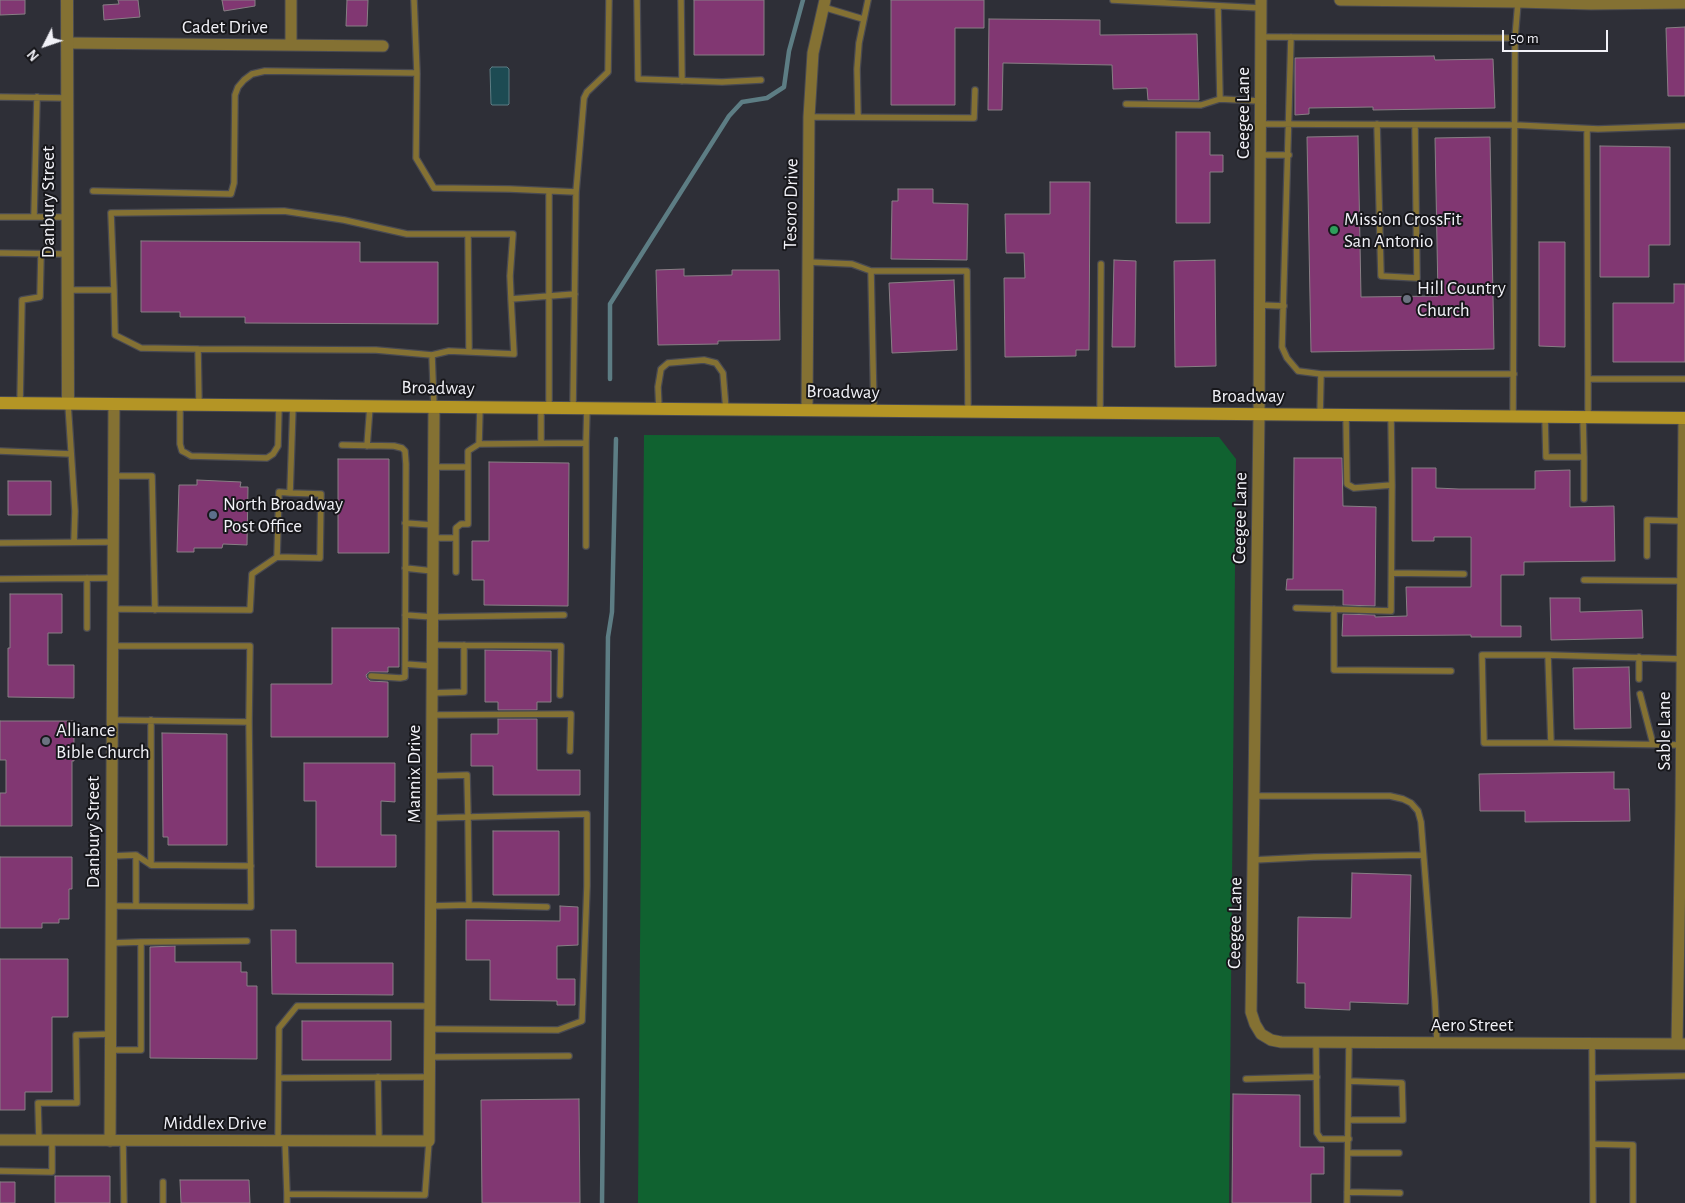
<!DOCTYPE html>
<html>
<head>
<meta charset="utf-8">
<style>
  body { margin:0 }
  #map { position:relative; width:1685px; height:1203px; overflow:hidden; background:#2e2f37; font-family:"Alegreya Sans",sans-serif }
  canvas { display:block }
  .north { position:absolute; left:20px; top:20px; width:50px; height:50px; -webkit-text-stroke:4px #17171b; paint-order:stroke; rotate:229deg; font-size:14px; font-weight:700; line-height:20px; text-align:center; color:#f1f1f7 }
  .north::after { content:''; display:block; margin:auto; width:18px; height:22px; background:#f1f1f7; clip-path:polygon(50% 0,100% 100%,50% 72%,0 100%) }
  .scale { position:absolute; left:1502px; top:30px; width:106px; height:22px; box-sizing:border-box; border:2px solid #f1f1f7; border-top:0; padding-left:6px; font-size:15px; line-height:18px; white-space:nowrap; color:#f1f1f7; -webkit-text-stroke:4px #17171b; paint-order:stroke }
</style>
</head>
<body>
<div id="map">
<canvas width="1685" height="1203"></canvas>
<div class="north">N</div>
<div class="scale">50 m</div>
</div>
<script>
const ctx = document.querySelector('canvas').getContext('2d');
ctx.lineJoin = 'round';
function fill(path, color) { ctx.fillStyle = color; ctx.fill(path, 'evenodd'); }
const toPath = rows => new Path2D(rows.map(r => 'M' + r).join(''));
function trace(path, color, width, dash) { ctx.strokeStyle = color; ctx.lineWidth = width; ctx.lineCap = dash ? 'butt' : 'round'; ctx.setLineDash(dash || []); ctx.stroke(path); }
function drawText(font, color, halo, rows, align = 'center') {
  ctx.font = font + ' "Alegreya Sans",sans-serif'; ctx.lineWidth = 4; ctx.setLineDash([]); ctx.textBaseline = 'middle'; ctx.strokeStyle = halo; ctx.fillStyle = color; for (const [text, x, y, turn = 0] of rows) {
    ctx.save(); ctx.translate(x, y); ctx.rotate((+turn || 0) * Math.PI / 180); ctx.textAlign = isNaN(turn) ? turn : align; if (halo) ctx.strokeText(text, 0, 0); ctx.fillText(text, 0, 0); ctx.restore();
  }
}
const green = toPath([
  [644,435,1219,437,1236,459,1229,1203,638,1203]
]);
const water = toPath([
  [492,67,507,67,509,69,509,104,508,105,492,105,491,104,490,69,492,67]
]);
const stream = toPath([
  [610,379,610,304,729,116,742,102,767,98,784,87,789,51,803,0],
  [602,1203,608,637,612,612,616,439]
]);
const building = toPath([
  [0,0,25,0,25,14,0,15,0,0],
  [118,0,138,0,140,17,104,20,103,5,119,4,118,0],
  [222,0,255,0,255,6,224,11,222,0],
  [347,0,368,0,367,26,346,26,347,0],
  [694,0,764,0,764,55,694,55,694,0],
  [891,0,984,0,984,28,955,28,955,105,891,105,891,0],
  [989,19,1100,20,1100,35,1197,34,1199,100,1148,100,1147,88,1113,89,1112,65,1003,63,1002,110,988,110,989,19],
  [1685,27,1685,96,1668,96,1666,28,1685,27],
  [1434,56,1435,60,1493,59,1495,108,1373,110,1373,107,1309,108,1309,114,1295,115,1295,58,1434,56],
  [1176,132,1210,132,1210,155,1223,155,1223,172,1210,172,1210,223,1176,223,1176,132],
  [1358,136,1361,297,1438,296,1435,138,1490,137,1494,349,1311,352,1307,137,1358,136],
  [1600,146,1670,147,1670,245,1649,245,1649,277,1600,277,1600,146],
  [1050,182,1090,182,1089,350,1076,350,1076,356,1005,357,1004,278,1025,278,1024,253,1006,253,1005,214,1050,214,1050,182],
  [898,189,933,189,933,203,968,204,967,260,891,259,892,201,898,201,898,189],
  [141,241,360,242,360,262,438,262,438,324,245,323,245,317,180,317,180,312,141,312,141,241],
  [1539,242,1565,242,1565,347,1539,346,1539,242],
  [1114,260,1136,261,1135,347,1112,347,1114,260],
  [1215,260,1216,366,1175,367,1174,261,1215,260],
  [684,269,684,276,732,275,732,270,779,270,780,340,718,341,718,344,658,345,656,270,684,269],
  [954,280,957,350,892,353,889,283,954,280],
  [1674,284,1685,284,1685,362,1613,362,1613,303,1674,303,1674,284],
  [1294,458,1342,458,1343,506,1376,507,1375,606,1343,605,1343,590,1286,590,1287,579,1293,579,1294,458],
  [338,459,389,459,389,553,338,553,338,459],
  [489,462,569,463,568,606,484,605,484,580,472,580,472,541,489,541,489,462],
  [1412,468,1436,468,1436,488,1459,489,1535,489,1535,471,1570,470,1570,507,1614,506,1615,561,1524,562,1524,575,1501,575,1501,626,1521,626,1521,637,1471,637,1471,635,1342,636,1343,614,1375,615,1375,617,1407,616,1406,587,1471,587,1471,537,1434,537,1434,541,1412,541,1412,468],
  [197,480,241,482,240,487,248,487,247,545,223,544,222,548,194,548,194,552,177,552,179,485,197,485,197,480],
  [8,481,51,481,51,515,8,515,8,481],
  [10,594,62,594,62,633,48,633,48,665,74,665,74,698,8,697,8,648,10,648,10,594],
  [1550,598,1580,598,1580,612,1642,610,1643,638,1551,640,1550,598],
  [332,628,399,628,399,667,388,667,388,672,369,672,366,675,367,678,370,681,388,682,388,737,271,737,271,684,332,684,332,628],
  [485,650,551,651,551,702,537,702,537,710,498,710,498,702,485,702,485,650],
  [1629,667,1631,728,1574,729,1573,668,1629,667],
  [498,719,537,719,537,770,580,770,580,795,493,795,493,766,471,766,471,734,498,734,498,719],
  [0,721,74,721,74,761,72,761,72,826,0,826,0,793,6,793,6,760,0,760,0,721],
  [162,733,227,734,227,845,168,845,168,837,163,837,162,733],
  [304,763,395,763,395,802,381,801,381,835,396,835,396,867,316,867,316,801,304,801,304,763],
  [1614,772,1614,789,1629,789,1630,821,1525,822,1525,811,1480,811,1479,774,1614,772],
  [493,831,559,831,559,895,493,895,493,831],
  [0,857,72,857,72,889,69,889,69,919,59,919,59,923,42,923,42,928,0,928,0,857],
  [1352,873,1411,875,1408,1004,1350,1002,1350,1010,1305,1008,1305,983,1297,983,1298,917,1351,918,1352,873],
  [560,906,578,907,578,945,557,946,557,979,575,979,575,1005,557,1005,557,1001,490,1000,490,960,466,960,466,920,560,921,560,906],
  [271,930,296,930,296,963,393,963,393,995,272,994,271,930],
  [175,946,175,962,241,962,241,972,247,972,247,986,257,986,257,1059,150,1058,150,947,175,946],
  [0,959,68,959,68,1017,52,1017,52,1092,25,1092,25,1110,0,1110,0,959],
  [302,1021,391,1021,391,1060,302,1060,302,1021],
  [1233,1094,1300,1095,1300,1147,1324,1147,1324,1174,1311,1174,1311,1203,1232,1203,1233,1094],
  [579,1099,580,1203,482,1203,481,1100,579,1099],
  [55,1176,110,1176,110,1203,55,1203,55,1176],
  [180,1180,249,1180,250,1203,181,1203,180,1180],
  [0,1182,15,1182,15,1203,0,1203,0,1182]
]);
const service = toPath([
  [414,0,417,73,416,158,434,188,510,189,576,192],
  [637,0,638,79,722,82,761,80],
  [681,0,682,81],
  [1113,0,1261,8],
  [1218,6,1220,99,1260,101],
  [823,7,863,19],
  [1261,37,1515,38],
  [1291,37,1282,347,1287,358,1298,371,1321,374,1320,415],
  [0,97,67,98],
  [1126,104,1201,105,1220,99],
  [809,117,974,118,975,90],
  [858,117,857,69,859,43,868,0],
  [1260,124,1515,125,1598,129,1685,126],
  [1377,124,1381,276,1417,278,1415,125],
  [1587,129,1588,379],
  [1260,155,1289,155],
  [93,191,231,194,234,183,235,95,238,87,244,80,252,74,265,71,417,73],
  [549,191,549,408],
  [34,216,37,97],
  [0,217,67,217],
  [468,234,469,351],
  [0,253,67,254],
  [808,262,852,264,871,271],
  [67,290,114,290,115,335,141,348,198,349],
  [114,290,111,213,284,211,344,220,407,234,513,234,510,276,511,299],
  [1259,305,1284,306],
  [1321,374,1514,374],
  [20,403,22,300,40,297,41,255],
  [68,404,75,511,74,541],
  [180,405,180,444,182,451,186,453,191,456,267,458,273,454,278,446,279,406],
  [199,405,198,349,376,350,432,355],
  [434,407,432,355,449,351,514,354,511,299,575,294],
  [541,408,541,443],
  [573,408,576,192,584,98,587,92,608,72,609,0],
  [659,409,658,387,661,369,668,363,704,360,716,363,723,373,726,410],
  [874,411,871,271,967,271,968,411],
  [1100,413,1101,264],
  [1346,415,1347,484,1354,488,1392,485,1391,416],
  [1513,417,1515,38,1518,2],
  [1545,417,1546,457,1584,457,1583,417],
  [1588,417,1588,379,1685,379],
  [586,443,587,408],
  [479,444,480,407],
  [342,445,394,446,402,448,405,451,406,464,405,677,400,678,371,676],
  [367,446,370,406],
  [0,451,71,454],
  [1584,457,1584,499],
  [434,467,467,467],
  [114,476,152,476,155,610],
  [405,523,433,525],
  [433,538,456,538],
  [0,543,113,542],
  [1647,556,1647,520,1683,521],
  [277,557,279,492,290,493,293,406],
  [405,568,433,571],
  [456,572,456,528,461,524,468,524,468,451,479,444,586,443,586,546],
  [1392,573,1464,574],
  [87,578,87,628],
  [0,579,113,578],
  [1584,580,1683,581],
  [1296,608,1391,611,1392,485],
  [113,609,250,610,252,574,277,557,320,558,321,494,290,493],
  [1334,609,1334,670,1451,671],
  [405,615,433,617,564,615],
  [432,645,561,646,560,695],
  [113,646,250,646,249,722],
  [1548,655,1482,655,1483,700,1484,743,1551,743],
  [1639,657,1639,679],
  [405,664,432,666],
  [432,693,464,692,464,645],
  [1640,694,1653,744],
  [432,715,571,714,570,751],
  [1682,745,1551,743,1548,655,1682,659],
  [1253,796,1390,796,1403,799,1411,803,1418,811,1421,822,1435,1001,1437,1043],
  [112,856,136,855,151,865,151,720],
  [1253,860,1314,857,1423,855],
  [151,865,251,866],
  [469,905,547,907],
  [111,906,251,907,249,722,112,720],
  [136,906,136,855],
  [431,906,469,905,468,817,432,818],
  [141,942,247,941],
  [430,1029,558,1030,582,1021,587,886,587,814,468,817,467,775,432,776],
  [1316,1043,1317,1133,1321,1139,1349,1139],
  [1592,1043,1593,1203],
  [111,1050,141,1050,141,942,112,943],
  [430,1057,569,1056],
  [378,1077,379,1141],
  [279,1078,430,1077],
  [1593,1078,1685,1076],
  [1246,1079,1317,1077],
  [1349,1120,1403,1120,1402,1083,1349,1081],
  [39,1140,38,1103,77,1103,76,1035,111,1034],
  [123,1141,124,1203],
  [278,1141,279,1028,297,1006,430,1006],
  [285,1141,287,1194,425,1195,429,1141],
  [1593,1144,1633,1145,1633,1203],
  [1348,1153,1399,1153],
  [0,1171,52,1172,52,1140],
  [1347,1192,1400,1193],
  [163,1203,163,1182],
  [287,1203,287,1194],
  [1347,1203,1349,1043]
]);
const minor = toPath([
  [1261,0,1259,415,1251,1012,1255,1024,1261,1034,1271,1040,1281,1042,1685,1044],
  [1340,0,1518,2,1591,4,1685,3],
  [67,43,383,46],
  [291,45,291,0],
  [807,410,809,117,813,53,825,0],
  [1677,1044,1681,810,1684,418],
  [0,1140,429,1141,434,407],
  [110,1141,114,404]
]);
const tertiary = toPath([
  [67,0,68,404]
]);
const secondary = toPath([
  [0,403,1685,418]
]);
const markers = [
  [1334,230,5,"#2e9e5b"],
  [1407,299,5,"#6b7280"],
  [213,515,5,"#5c6f8a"],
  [46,741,5,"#6b7280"]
];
const streetNames = [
  ["Cadet Drive",225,27],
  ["Ceegee Lane",1243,113,-90],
  ["Danbury Street",48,202,-90],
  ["Tesoro Drive",791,204,-89],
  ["Broadway",438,388,1],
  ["Broadway",843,392,1],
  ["Broadway",1248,396],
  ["Ceegee Lane",1240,518,-89],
  ["Sable Lane",1664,731,-90],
  ["Mannix Drive",414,774,-90],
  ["Danbury Street",93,832,-90],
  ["Ceegee Lane",1235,923,-89],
  ["Aero Street",1472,1025],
  ["Middlex Drive",215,1123]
];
const poiNames = [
  ["Mission CrossFit",1344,219],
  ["San Antonio",1344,241],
  ["Hill Country",1417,288],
  ["Church",1417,310],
  ["North Broadway",223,504],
  ["Post Office",223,526],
  ["Alliance",56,730],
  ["Bible Church",56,752]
];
fill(green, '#106230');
fill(water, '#1d4b53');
trace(water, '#5d7d84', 1);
trace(stream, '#5d7d84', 4.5);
fill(building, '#813772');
trace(building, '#887f85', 1);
trace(service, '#494a52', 8);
trace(minor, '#494a52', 13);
trace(tertiary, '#494a52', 14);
trace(secondary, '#494a52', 14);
trace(service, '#847133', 5.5);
trace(minor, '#847133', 11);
trace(tertiary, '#847133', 12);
trace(secondary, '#b49525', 12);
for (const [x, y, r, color] of markers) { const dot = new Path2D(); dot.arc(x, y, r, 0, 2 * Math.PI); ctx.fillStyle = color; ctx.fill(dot); trace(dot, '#17171b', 2); }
drawText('19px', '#f1f1f7', '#17171b', streetNames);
drawText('19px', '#f1f1f7', '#17171b', poiNames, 'left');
</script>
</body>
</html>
